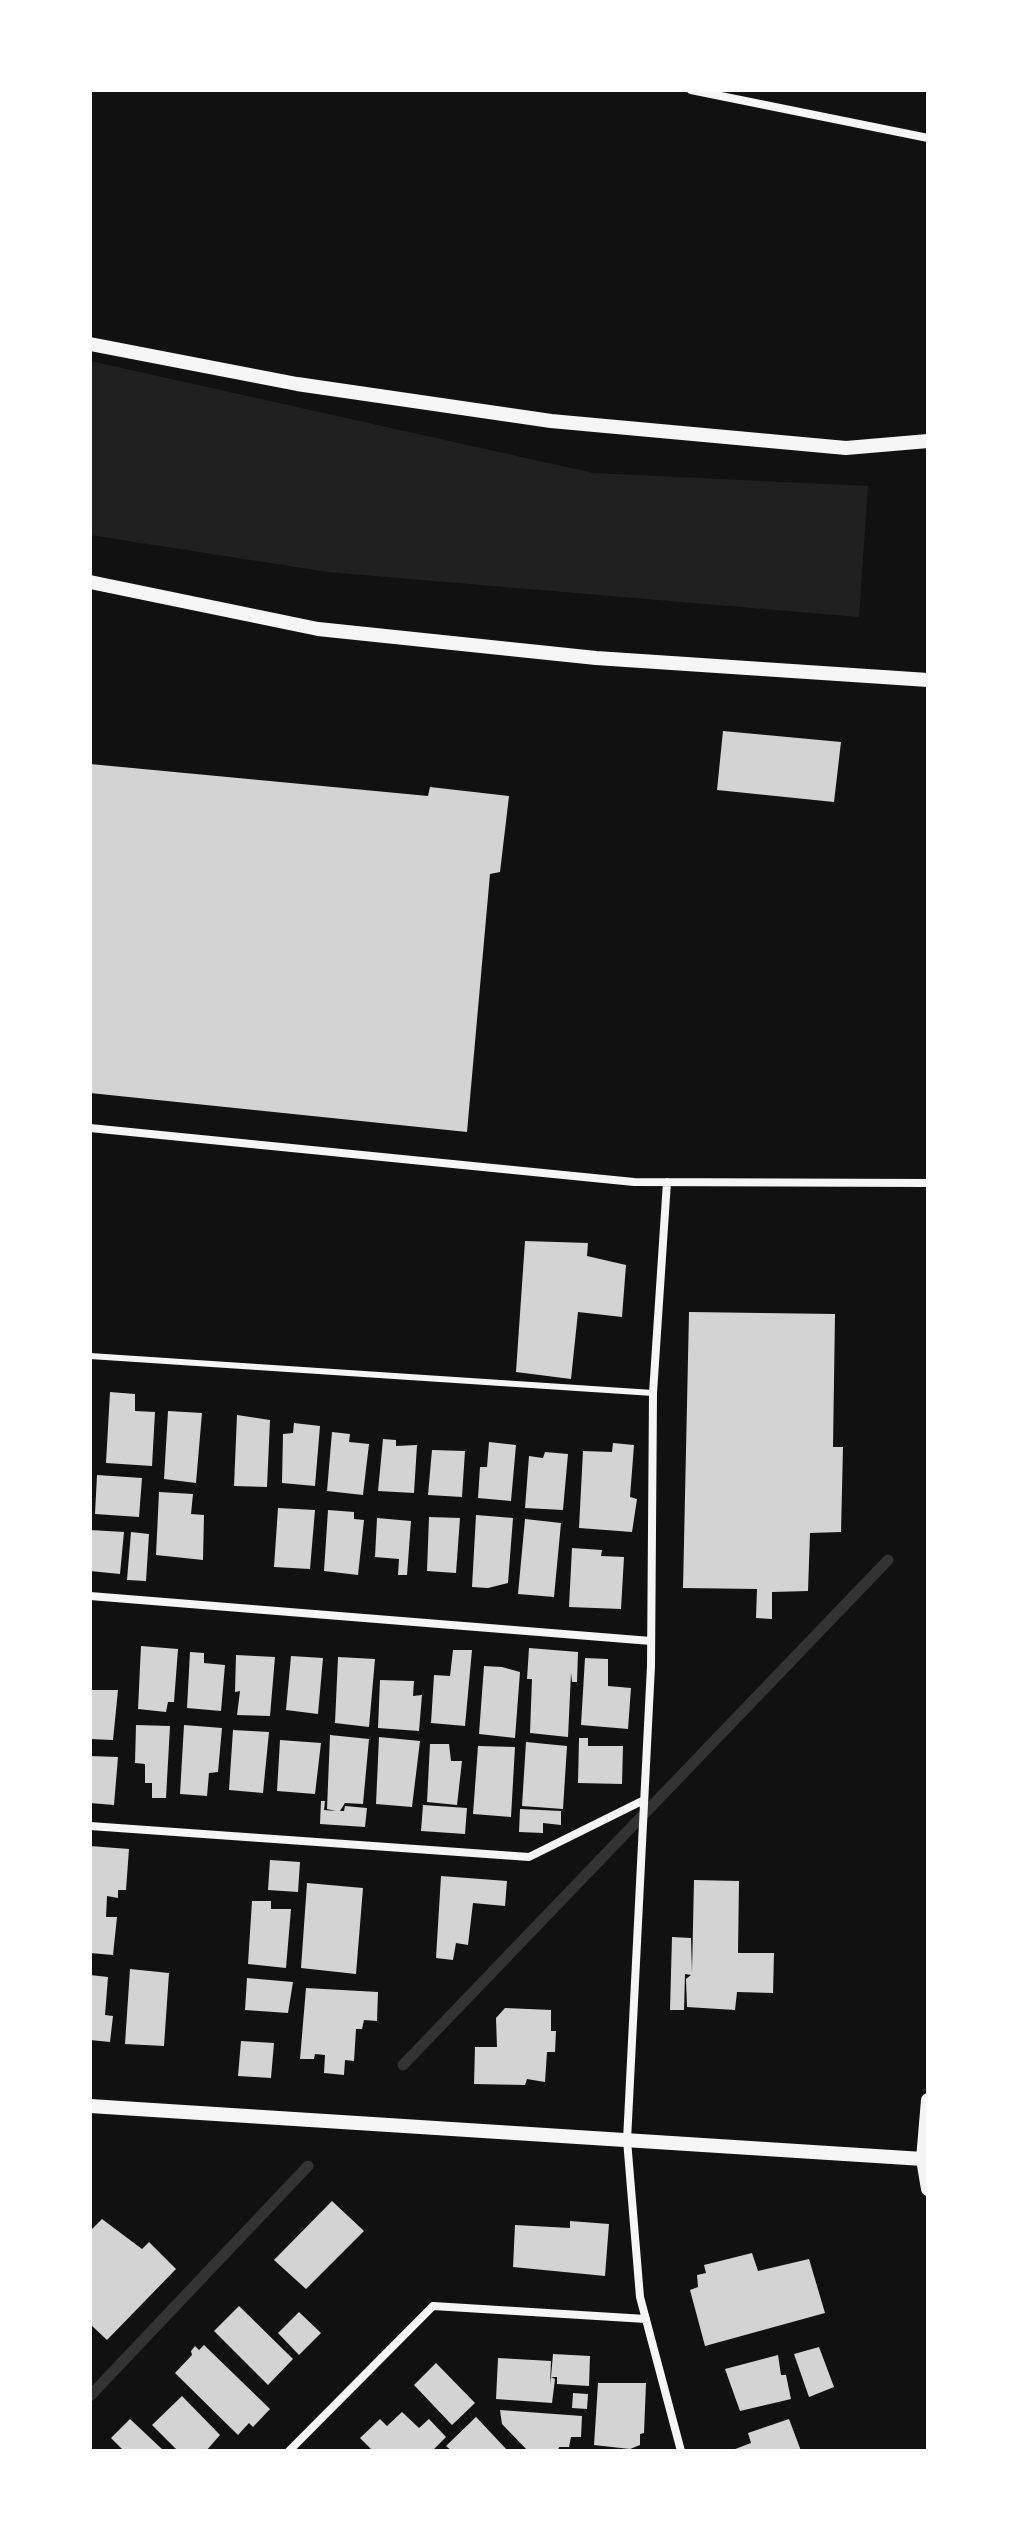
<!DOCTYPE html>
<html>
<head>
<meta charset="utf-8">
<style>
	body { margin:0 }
	#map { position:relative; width:1018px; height:2541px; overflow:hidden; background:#111; font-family:"IBM Plex Serif",serif }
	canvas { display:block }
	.frame { position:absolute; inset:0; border:92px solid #fff; pointer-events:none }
</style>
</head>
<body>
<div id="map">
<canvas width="1018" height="2541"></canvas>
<div class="frame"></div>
</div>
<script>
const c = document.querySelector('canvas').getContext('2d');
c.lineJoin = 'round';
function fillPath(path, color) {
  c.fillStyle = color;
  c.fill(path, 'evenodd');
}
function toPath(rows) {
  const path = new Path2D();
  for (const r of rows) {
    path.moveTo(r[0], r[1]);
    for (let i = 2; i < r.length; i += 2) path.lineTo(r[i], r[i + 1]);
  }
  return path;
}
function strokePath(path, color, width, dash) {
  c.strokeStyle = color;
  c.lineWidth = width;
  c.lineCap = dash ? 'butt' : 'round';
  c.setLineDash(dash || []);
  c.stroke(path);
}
fillPath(toPath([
	[90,361,593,473,868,486,859,617,328,572,90,535]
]), '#202020');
strokePath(toPath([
	[403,2065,888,1560],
	[90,2396,308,2166]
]), '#333', 11);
fillPath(toPath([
	[723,731,841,742,834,802,717,790],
	[90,764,428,796,430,787,509,796,500,872,490,874,467,1132,90,1093],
	[525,1241,588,1243,587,1256,626,1265,622,1317,578,1312,571,1379,516,1372],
	[689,1312,835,1314,833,1447,843,1447,841,1532,810,1533,808,1591,772,1592,772,1619,756,1618,757,1589,683,1588],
	[110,1392,135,1394,135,1411,155,1412,152,1466,106,1463],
	[168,1411,202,1413,196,1483,164,1479],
	[237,1415,270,1420,267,1487,234,1486],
	[294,1423,320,1426,315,1486,282,1483,283,1434,293,1433],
	[332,1432,350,1434,349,1442,369,1444,363,1495,327,1491],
	[383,1439,396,1440,396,1446,417,1445,414,1493,378,1491],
	[489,1442,516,1445,511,1501,478,1498,480,1467,487,1467],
	[613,1443,634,1445,630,1497,637,1499,632,1532,579,1528,583,1451,612,1452],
	[432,1450,465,1451,462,1497,428,1495],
	[545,1452,568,1454,563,1510,525,1508,529,1456,543,1458],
	[97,1475,142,1478,139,1517,95,1514],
	[159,1492,193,1494,191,1514,204,1515,203,1560,156,1555],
	[278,1508,315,1510,310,1569,274,1567],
	[328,1510,354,1512,354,1519,364,1520,358,1575,324,1571],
	[476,1515,513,1518,508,1583,488,1588,472,1587],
	[429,1517,460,1518,456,1573,427,1571],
	[377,1518,411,1521,407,1575,398,1575,399,1559,375,1557],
	[525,1519,561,1523,554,1597,518,1594],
	[90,1530,124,1532,120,1574,90,1571],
	[131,1532,149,1534,146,1581,127,1580],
	[572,1548,602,1550,601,1556,624,1557,621,1609,569,1607],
	[141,1646,178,1649,174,1702,168,1702,166,1712,138,1709],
	[529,1648,578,1652,577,1682,572,1682,571,1673,568,1737,530,1733,532,1679,527,1679],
	[453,1650,472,1650,465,1726,431,1723,434,1675,450,1676],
	[190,1652,204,1653,204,1663,225,1665,221,1711,187,1708],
	[236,1655,275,1657,270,1716,237,1715,240,1691,235,1692],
	[291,1656,323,1658,318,1714,286,1710],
	[338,1657,375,1659,369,1727,335,1723],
	[585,1658,608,1659,608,1686,631,1688,628,1729,581,1725],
	[484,1666,502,1667,520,1672,515,1738,479,1734],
	[380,1680,414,1681,413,1696,422,1695,419,1731,378,1728],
	[90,1690,118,1690,113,1740,90,1739],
	[136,1725,170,1726,166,1798,152,1798,152,1783,145,1783,145,1764,135,1763],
	[184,1725,222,1728,218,1772,209,1773,207,1796,180,1794],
	[233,1730,269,1732,263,1793,229,1790],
	[330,1735,369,1739,363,1804,345,1803,340,1811,344,1811,345,1806,367,1808,365,1827,320,1824,321,1801,325,1801,324,1810,336,1811,327,1809],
	[379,1737,420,1741,412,1807,376,1804],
	[579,1738,588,1738,588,1746,623,1746,622,1784,578,1783],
	[280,1740,321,1743,315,1794,277,1791],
	[526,1742,567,1746,563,1809,522,1806],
	[430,1744,449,1744,451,1761,462,1761,457,1805,427,1802],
	[478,1746,515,1747,511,1817,473,1814],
	[90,1756,118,1757,114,1805,90,1803],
	[423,1805,467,1808,465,1834,421,1831],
	[520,1809,561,1811,561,1825,543,1823,543,1833,519,1832],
	[90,1846,129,1849,126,1890,118,1890,118,1898,107,1896,106,1917,117,1917,113,1955,90,1953],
	[270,1860,300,1862,298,1892,268,1890],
	[441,1876,507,1881,505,1906,473,1903,468,1945,456,1943,453,1960,436,1958],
	[694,1880,739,1881,738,1953,774,1953,773,1993,737,1992,735,2010,687,2007,686,1979,691,1975,685,1974,684,2010,670,2010,672,1937,691,1938,692,1973],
	[307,1883,363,1888,356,1974,301,1968],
	[252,1901,271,1901,271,1909,291,1909,286,1968,248,1964],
	[130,1969,169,1973,164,2046,125,2044],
	[90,1975,108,1977,105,2015,113,2016,110,2042,90,2040],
	[247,1978,293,1982,288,2013,245,2010],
	[306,1988,378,1992,377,2021,364,2020,362,2029,356,2029,354,2061,345,2060,344,2075,324,2073,325,2055,315,2054,314,2059,300,2059],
	[505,2008,551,2010,551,2031,556,2031,555,2052,547,2052,545,2082,527,2079,525,2085,474,2084,475,2047,497,2047,496,2018],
	[241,2041,274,2043,271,2078,238,2076],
	[332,2201,364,2231,306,2289,274,2260],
	[102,2219,142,2249,149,2242,176,2269,107,2340,90,2324,90,2231],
	[570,2221,609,2224,605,2276,513,2267,515,2225,570,2228],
	[752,2253,758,2271,809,2259,825,2313,705,2346,690,2290,698,2287,697,2275,706,2273,704,2265],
	[239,2306,293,2359,268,2385,214,2331],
	[299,2312,321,2333,299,2355,278,2333],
	[204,2345,270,2409,253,2427,249,2423,238,2435,175,2373,192,2355,191,2351,195,2346,199,2350],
	[819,2347,834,2387,809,2397,794,2354],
	[553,2354,590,2356,589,2386,557,2384,557,2377,551,2377],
	[778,2355,781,2375,786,2375,791,2399,740,2411,725,2369],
	[498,2358,551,2361,550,2385,551,2377,555,2379,552,2403,496,2399],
	[436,2363,475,2403,452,2425,414,2385],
	[598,2383,646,2383,644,2433,640,2434,640,2445,630,2449,594,2445],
	[573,2393,588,2394,587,2409,572,2408],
	[182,2396,220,2435,206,2451,178,2451,152,2425],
	[500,2410,582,2416,581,2437,571,2437,569,2447,559,2447,558,2451,528,2451,502,2424],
	[402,2412,419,2428,429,2419,446,2437,432,2451,373,2451,360,2438,380,2419,387,2426],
	[476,2417,508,2451,452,2451,446,2446],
	[130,2419,164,2451,124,2451,111,2438],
	[789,2419,801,2451,730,2451,751,2443,748,2433]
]), '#d3d3d3');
strokePath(toPath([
	[90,1356,653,1393]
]), '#f5f5f5', 6);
strokePath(toPath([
	[691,90,928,138],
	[90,1128,634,1182,928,1183],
	[667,1182,653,1393,651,1666,627,2140,640,2297,681,2451],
	[90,1596,651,1641],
	[90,1826,529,1857,644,1800],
	[289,2451,433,2306,646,2319]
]), '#f5f5f5', 8);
strokePath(toPath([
	[90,344,297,384,551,421,846,448,928,441],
	[90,582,318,629,596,658,928,680],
	[928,2100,923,2159,928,2189],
	[90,2106,923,2159]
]), '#f5f5f5', 14);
</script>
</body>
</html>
